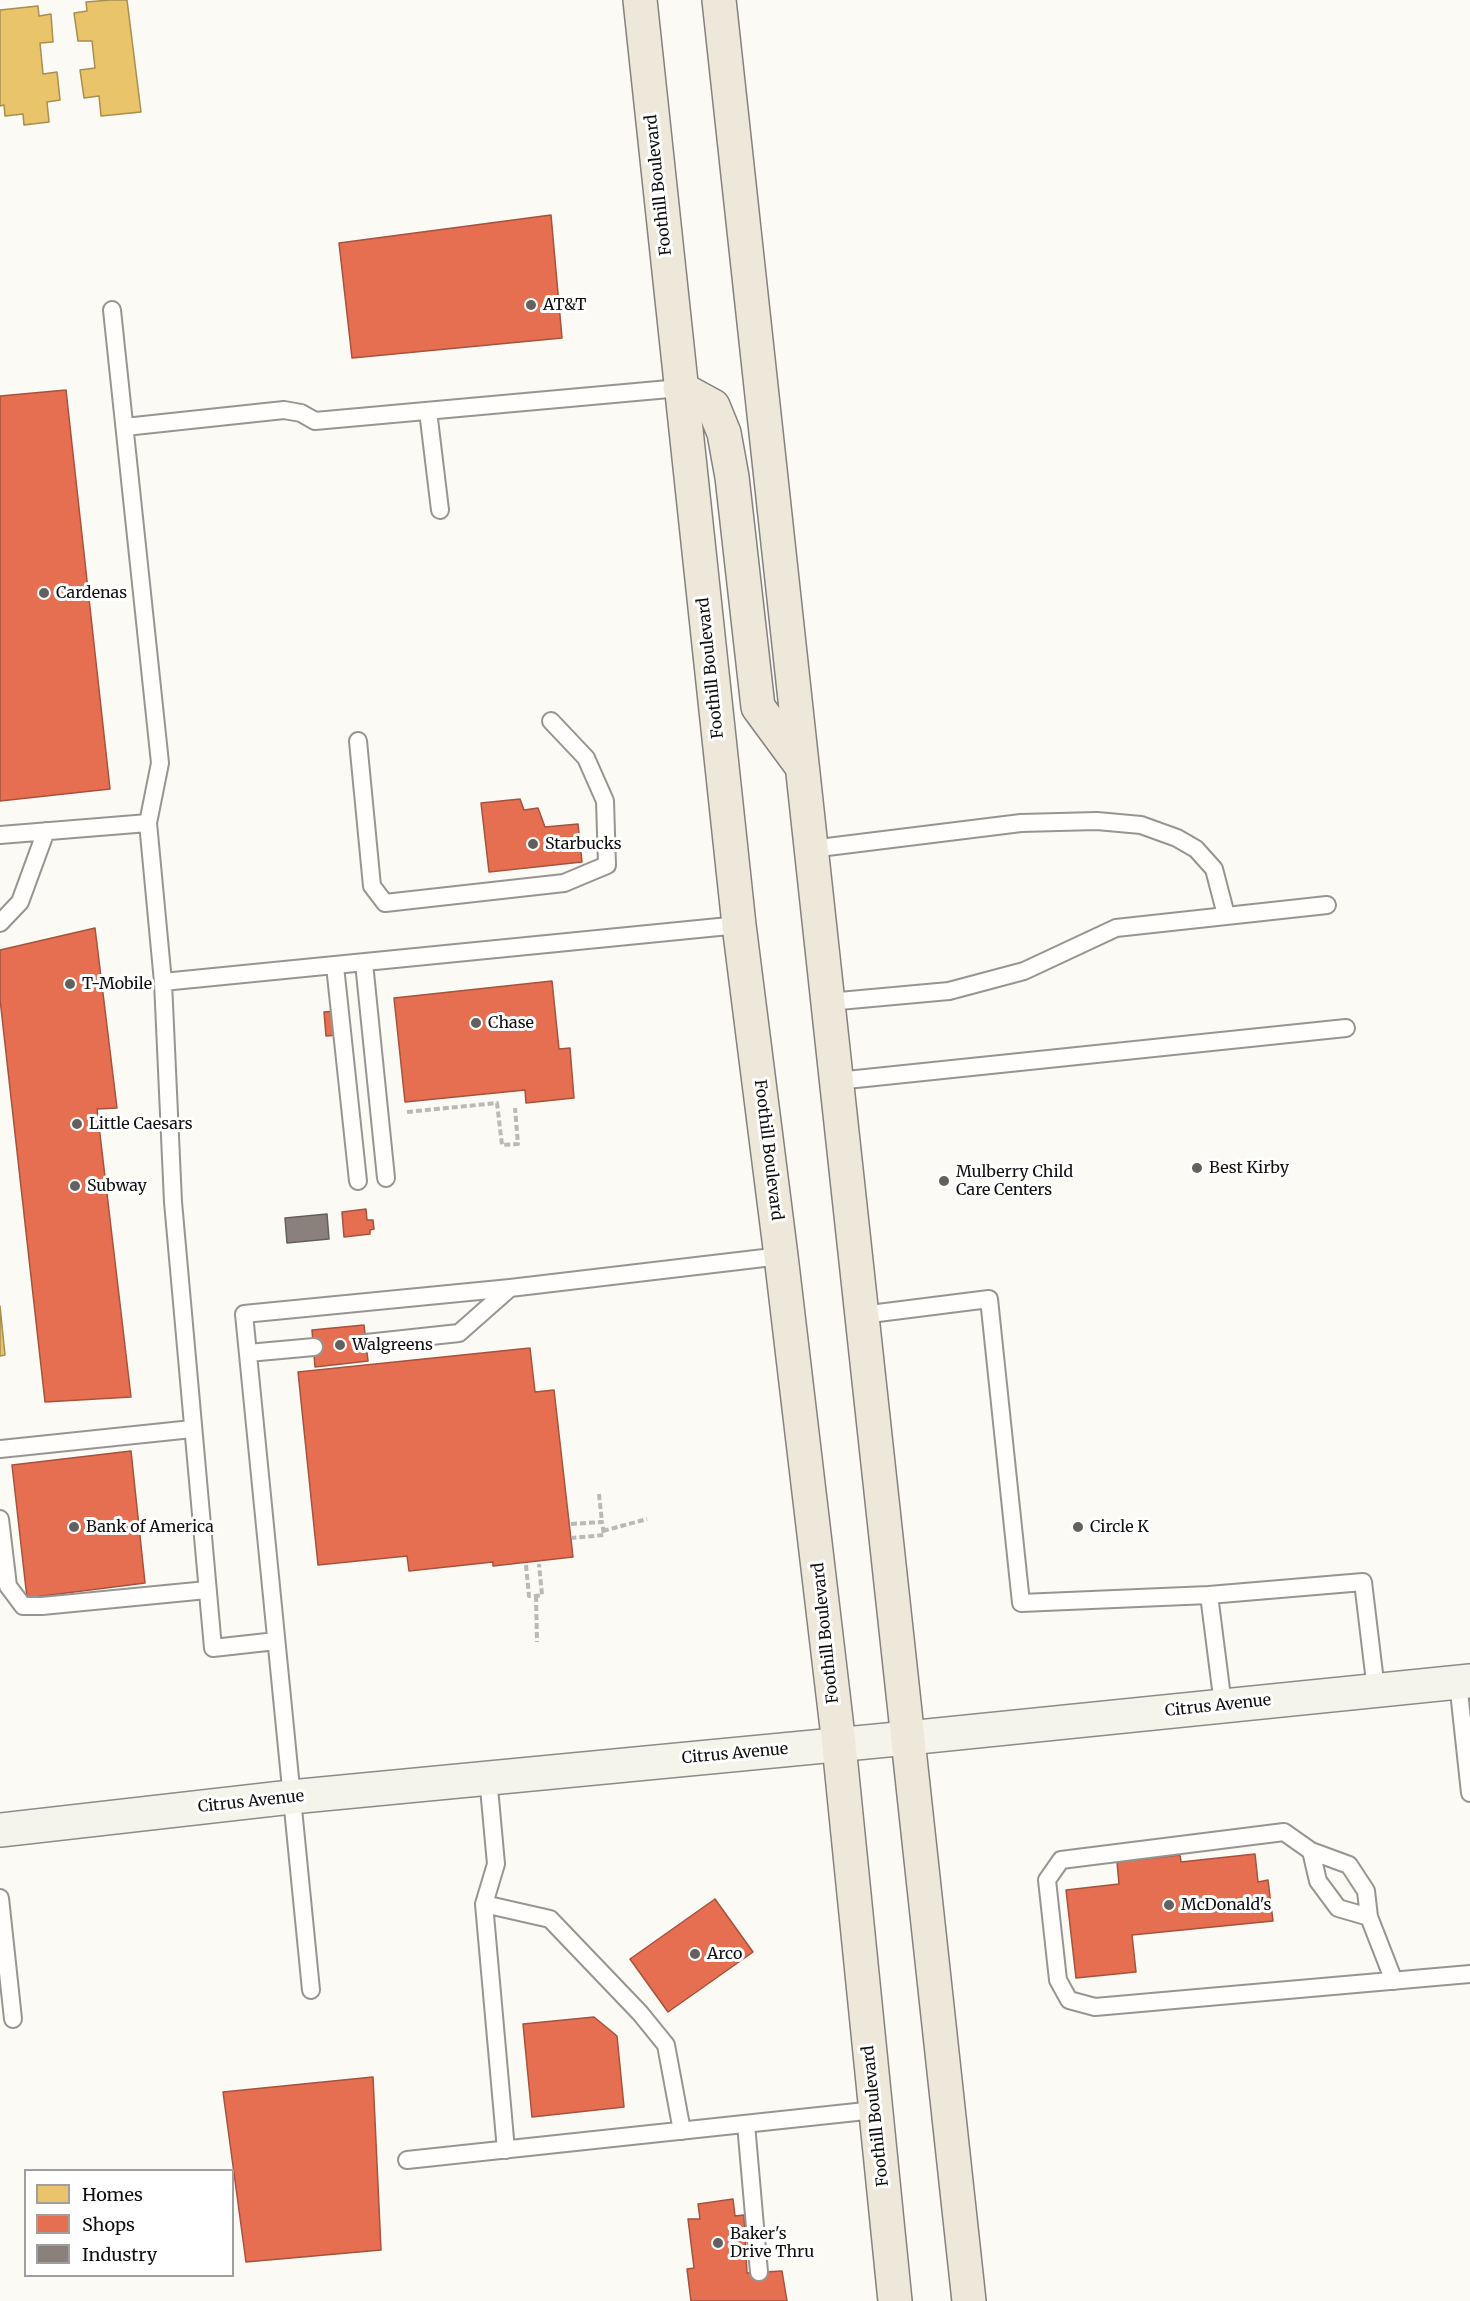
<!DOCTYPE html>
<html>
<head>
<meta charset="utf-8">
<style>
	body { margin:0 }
	#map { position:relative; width:1470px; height:2301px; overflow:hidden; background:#fcfaf4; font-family:Merriweather,serif }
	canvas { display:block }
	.legend { position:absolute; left:24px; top:2169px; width:210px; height:108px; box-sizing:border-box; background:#fff; border:2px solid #9f9f9f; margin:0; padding:8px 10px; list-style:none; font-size:18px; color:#0f0f0f }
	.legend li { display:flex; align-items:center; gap:12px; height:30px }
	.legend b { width:30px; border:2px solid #9f9f9f }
</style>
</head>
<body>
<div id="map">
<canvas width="1470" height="2301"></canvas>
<ul class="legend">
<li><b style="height:16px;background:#e9c46a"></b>Homes</li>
<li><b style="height:16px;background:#e76f51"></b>Shops</li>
<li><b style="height:16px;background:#8a817c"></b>Industry</li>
</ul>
</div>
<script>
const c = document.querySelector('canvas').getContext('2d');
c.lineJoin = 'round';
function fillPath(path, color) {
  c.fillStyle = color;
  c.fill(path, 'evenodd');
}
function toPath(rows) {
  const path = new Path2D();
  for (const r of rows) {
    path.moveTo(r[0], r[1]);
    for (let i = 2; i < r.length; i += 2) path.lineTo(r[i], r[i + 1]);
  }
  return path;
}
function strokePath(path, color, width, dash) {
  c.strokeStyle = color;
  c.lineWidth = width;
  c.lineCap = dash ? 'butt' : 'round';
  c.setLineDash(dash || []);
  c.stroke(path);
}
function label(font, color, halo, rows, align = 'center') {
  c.font = font + ' Merriweather,serif';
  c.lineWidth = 6;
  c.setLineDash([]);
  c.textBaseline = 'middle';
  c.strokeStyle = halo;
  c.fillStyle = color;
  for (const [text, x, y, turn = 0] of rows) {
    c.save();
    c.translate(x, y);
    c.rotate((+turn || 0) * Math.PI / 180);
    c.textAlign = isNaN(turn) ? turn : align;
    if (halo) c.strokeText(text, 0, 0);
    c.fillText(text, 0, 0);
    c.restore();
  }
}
const homes = toPath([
	[110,0,127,0,141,112,101,116,99,96,84,98,80,70,95,68,92,41,78,41,74,13,87,11,86,2,110,0],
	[38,6,39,16,51,14,53,42,40,43,43,74,57,72,60,100,47,102,49,122,24,125,23,114,5,116,4,105,0,106,0,10,38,6],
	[0,1306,5,1355,0,1356,0,1306]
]);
fillPath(homes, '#e9c46a');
strokePath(homes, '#a88e4f', 1.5);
const shops = toPath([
	[551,215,562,338,352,358,339,243,551,215],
	[66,390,110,789,0,801,0,396,66,390],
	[520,799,524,810,538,808,545,827,578,824,582,862,489,872,481,803,520,799],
	[95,928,117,1108,97,1109,131,1397,45,1402,0,999,0,950,95,928],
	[552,981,559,1049,570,1048,574,1098,526,1103,525,1090,405,1102,394,998,552,981],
	[336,1011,338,1035,326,1036,324,1012,336,1011],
	[366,1209,367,1220,373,1220,374,1229,370,1230,370,1234,344,1237,342,1212,366,1209],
	[364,1325,368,1361,315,1367,312,1330,364,1325],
	[530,1348,535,1392,554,1390,573,1557,493,1566,493,1562,409,1571,407,1556,318,1565,298,1372,530,1348],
	[131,1451,145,1583,27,1598,12,1465,131,1451],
	[1255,1854,1258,1882,1268,1880,1273,1921,1132,1935,1136,1972,1076,1978,1066,1890,1119,1884,1117,1862,1180,1855,1181,1862,1255,1854],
	[715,1899,753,1952,668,2012,630,1959,715,1899],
	[594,2017,617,2036,624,2107,532,2117,523,2024,594,2017],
	[373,2077,381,2250,246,2262,223,2092,373,2077],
	[733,2199,735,2216,744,2215,747,2273,782,2271,787,2301,691,2301,687,2269,694,2268,688,2219,700,2219,698,2204,733,2199]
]);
fillPath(shops, '#e76f51');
strokePath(shops, '#a6523d', 1.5);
const industry = toPath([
	[327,1214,329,1239,287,1243,285,1218,327,1214]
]);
fillPath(industry, '#8a817c');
strokePath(industry, '#655f5b', 1.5);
const lane = toPath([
	[112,310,160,763,148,823],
	[428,411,440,510],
	[125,427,284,410,301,413,315,421,680,388],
	[358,741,372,886,385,903,564,883,607,865,605,801,586,758,551,721],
	[0,835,148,823,163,982],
	[811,849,1021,823,1097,821,1141,825,1177,838,1196,849,1214,869,1226,915],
	[0,923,20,902,46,831],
	[364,963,386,1178],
	[335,966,358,1181],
	[828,1002,949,991,1024,971,1116,928,1327,905],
	[837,1081,1346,1028],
	[862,1315,989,1299,1021,1603,1209,1595],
	[366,1343,459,1333,510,1288],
	[248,1353,314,1347],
	[0,1449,192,1429],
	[0,1519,8,1586,23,1606,42,1606,207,1590],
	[276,1641,213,1648,173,1202,163,982,739,925],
	[1458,1682,1470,1793],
	[1223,1705,1209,1595,1363,1582,1376,1690],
	[488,1777,496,1864,484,1904,506,2150],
	[1311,1851,1318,1881,1338,1908,1369,1917],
	[0,1898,13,2019],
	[484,1904,550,1919,640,2013,666,2045,682,2131],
	[1394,1981,1369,1917,1366,1891,1349,1865,1311,1851,1284,1832,1061,1860,1047,1880,1058,1980,1069,2000,1095,2007,1470,1974],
	[311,1990,244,1314,510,1288,781,1256],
	[746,2124,759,2272],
	[407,2160,875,2110]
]);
const secondary = toPath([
	[0,1830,291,1797,908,1738,1470,1681]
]);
const primary = toPath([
	[640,0,739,925,781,1256,839,1745,895,2301],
	[719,0,969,2301],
	[680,388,713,406,724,433,732,477,758,707,800,764]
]);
strokePath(lane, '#969592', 20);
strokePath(secondary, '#8c8b89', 36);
strokePath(primary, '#83827f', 36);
strokePath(toPath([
	[407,1112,497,1103,502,1145,518,1144,515,1108],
	[599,1494,602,1522],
	[571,1524,602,1522,604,1535,572,1538],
	[603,1531,647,1519],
	[526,1565,529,1596,536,1596,542,1595,539,1564],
	[536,1596,537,1642]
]), '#b9b9b8', 4, [6, 3]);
strokePath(lane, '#fffefd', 16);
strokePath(secondary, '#f5f4eb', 33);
strokePath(primary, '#ede8da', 33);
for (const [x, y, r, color] of [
	[531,305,6,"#62615f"],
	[44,593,6,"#62615f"],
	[533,844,6,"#62615f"],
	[70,984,6,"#62615f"],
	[476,1023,6,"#62615f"],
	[77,1124,6,"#62615f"],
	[1197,1168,6,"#62615f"],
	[944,1181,6,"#62615f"],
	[75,1186,6,"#62615f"],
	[340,1345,6,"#62615f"],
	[74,1527,6,"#62615f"],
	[1078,1527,6,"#62615f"],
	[1169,1905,6,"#62615f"],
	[695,1954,6,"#62615f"],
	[718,2243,6,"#62615f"]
]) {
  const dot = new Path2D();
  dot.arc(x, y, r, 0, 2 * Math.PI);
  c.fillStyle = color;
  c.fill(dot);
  strokePath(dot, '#fff', 2);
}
label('16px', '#0f0f0f', '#fff', [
	["Foothill Boulevard",659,185,-96],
	["Foothill Boulevard",711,668,-96],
	["Foothill Boulevard",768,1150,83],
	["Foothill Boulevard",826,1633,-96],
	["Citrus Avenue",1218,1706,-6],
	["Citrus Avenue",735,1754,-5],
	["Citrus Avenue",251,1802,-6],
	["Foothill Boulevard",876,2116,-96]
]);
label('16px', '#0f0f0f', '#fff', [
	["AT&T",543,305],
	["Cardenas",56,593],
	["Starbucks",545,844],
	["T-Mobile",82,984],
	["Chase",488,1023],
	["Little Caesars",89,1124],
	["Best Kirby",1209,1168],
	["Mulberry Child",956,1172],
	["Care Centers",956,1190],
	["Subway",87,1186],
	["Walgreens",352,1345],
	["Bank of America",86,1527],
	["Circle K",1090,1527],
	["McDonald's",1181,1905],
	["Arco",707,1954],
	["Baker's",730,2234],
	["Drive Thru",730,2252]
], 'left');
</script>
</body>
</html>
